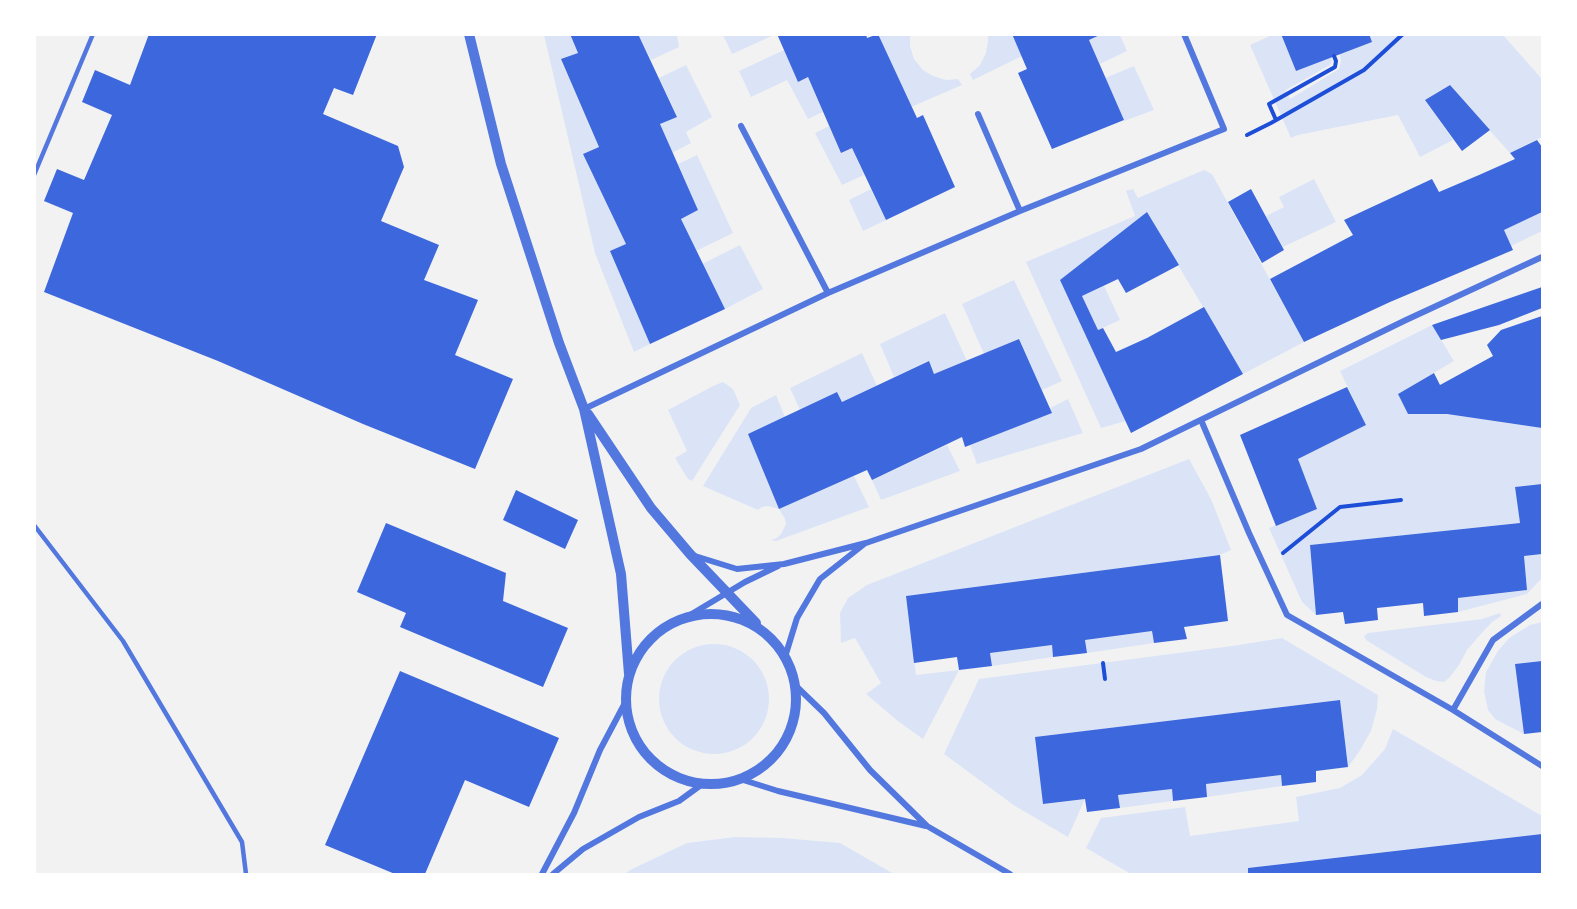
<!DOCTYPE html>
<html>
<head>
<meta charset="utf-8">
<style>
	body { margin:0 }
	#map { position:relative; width:1577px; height:909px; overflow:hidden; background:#f2f2f2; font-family:"Golos Text",sans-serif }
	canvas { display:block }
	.frame { position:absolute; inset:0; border:36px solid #fff; pointer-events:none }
</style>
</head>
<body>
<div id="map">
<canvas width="1577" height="909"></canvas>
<div class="frame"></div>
</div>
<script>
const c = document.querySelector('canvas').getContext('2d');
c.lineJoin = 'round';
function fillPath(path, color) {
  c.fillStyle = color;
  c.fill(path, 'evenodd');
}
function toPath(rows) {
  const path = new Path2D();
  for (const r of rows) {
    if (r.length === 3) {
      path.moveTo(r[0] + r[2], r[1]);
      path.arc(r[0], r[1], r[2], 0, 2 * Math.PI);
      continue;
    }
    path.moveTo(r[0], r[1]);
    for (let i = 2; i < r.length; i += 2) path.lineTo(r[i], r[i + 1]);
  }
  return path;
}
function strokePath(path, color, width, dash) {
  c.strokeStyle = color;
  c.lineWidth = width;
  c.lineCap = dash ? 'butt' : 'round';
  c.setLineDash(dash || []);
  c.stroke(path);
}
fillPath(toPath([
	[544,35,570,35,578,53,561,60,599,147,583,154,626,244,650,344,634,352,595,253],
	[638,35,677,35,679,47,651,60],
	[723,35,774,35,732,54],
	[878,35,910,35,910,46,914,59,923,70,933,76,946,80,958,79,962,85,911,107],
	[988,35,1012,35,1022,56,973,80,970,74,980,65,986,53,988,41],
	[1098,35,1120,35,1127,51,1100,64,1089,40,1098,36],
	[1272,35,1281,35,1296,71,1331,58,1332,61,1330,65,1286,90,1290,99,1339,69,1341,61,1340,54,1369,35,1503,35,1542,79,1542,137,1510,153,1449,85,1425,100,1453,140,1420,157,1398,115,1298,135,1291,138,1250,45],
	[784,50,798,81,808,77,823,112,808,119,787,80,751,97,739,71],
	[686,65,712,117,686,132,691,143,672,153,660,124,677,116,659,78],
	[1134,66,1154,110,1124,121,1105,78],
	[829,126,841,153,852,148,864,175,842,185,815,133],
	[697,155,733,233,696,251,681,219,698,210,678,164],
	[1204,170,1212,174,1304,342,1243,374,1147,213,1061,280,1126,421,1101,428,1026,262,1135,216,1126,191,1133,189,1138,198],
	[1314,179,1336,222,1283,247,1266,216,1284,207,1279,197],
	[871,189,886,220,863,231,849,200],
	[1542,211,1542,231,1511,246,1504,230],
	[740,245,763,289,725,309,702,264],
	[1014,280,1062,381,1042,390,1019,339,984,354,962,304],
	[1104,286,1120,320,1098,330,1082,296],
	[945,313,967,361,934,374,928,361,894,377,880,344],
	[1432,325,1454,361,1398,394,1408,414,1447,414,1542,428,1542,484,1515,487,1520,523,1310,545,1316,615,1302,602,1269,528,1317,509,1298,459,1366,425,1340,371],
	[862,353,877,386,842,402,837,392,800,410,790,388],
	[723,382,733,389,740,405,692,481,688,479,675,458,687,451,668,410,713,386],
	[776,395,785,417,779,509,854,476,869,507,776,541,771,540,777,538,781,534,786,524,785,519,779,509,768,506,762,507,758,510,703,486,751,408],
	[1068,399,1083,433,977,464,970,445,1051,413,1050,408],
	[947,445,960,471,881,500,872,480],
	[1189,459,1211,499,1231,550,1220,555,906,596,916,675,959,670,923,739,899,722,866,694,881,683,855,638,841,643,840,613,848,598,867,585],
	[1542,554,1542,578,1527,594,1458,612,1458,598,1527,590,1524,556],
	[1500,613,1501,616,1492,622,1479,636,1467,650,1459,665,1449,678,1444,682,1436,681,1426,677,1366,640,1364,636,1368,633,1482,619],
	[1542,622,1542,661,1515,664,1524,734,1495,719,1488,710,1484,691,1486,672,1498,651,1509,638,1530,625],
	[1152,631,1154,643,1087,653,1085,640],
	[1282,638,1378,695,1377,709,1371,731,1359,752,1348,767,1340,700,1036,737,1043,804,1085,799,1068,837,1015,806,944,754,979,679,1232,646],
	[714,699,55],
	[1052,645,1053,657,992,666,990,653],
	[1393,729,1542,816,1542,834,1248,868,1248,874,1131,874,1086,848,1101,818,1185,807,1190,836,1299,821,1296,797,1340,788,1362,775,1385,749],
	[1281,775,1282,786,1207,797,1206,784],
	[1172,789,1173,801,1120,808,1118,795],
	[735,837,782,838,840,843,894,874,625,874,630,870,687,843]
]), '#dbe4f7');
fillPath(toPath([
	[149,34,377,34,353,95,334,88,323,114,398,146,404,167,381,221,439,245,424,280,478,300,455,355,513,379,475,469,363,424,218,361,44,292,73,213,44,201,57,169,84,180,112,115,82,102,95,70,130,85],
	[570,34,638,34,677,117,660,124,698,210,681,219,725,309,650,344,610,251,626,244,583,154,599,147,561,59,578,53],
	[777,34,866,34,867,38,878,34,917,118,923,115,955,187,886,220,852,148,841,153,808,77,798,82],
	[1012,34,1102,34,1089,40,1124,120,1052,149,1018,73,1027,69],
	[1281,34,1369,34,1372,42,1296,71],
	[1450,85,1490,130,1462,151,1425,100],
	[1537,140,1542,147,1542,212,1504,230,1513,250,1390,302,1304,342,1270,279,1353,235,1344,220,1432,179,1439,192,1479,175,1515,159,1510,153],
	[1251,189,1284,250,1262,263,1228,202],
	[1147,212,1179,265,1126,293,1118,279,1082,296,1098,330,1103,328,1116,352,1147,338,1204,307,1243,374,1131,433,1060,280],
	[1542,287,1542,308,1499,325,1441,340,1432,325],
	[1542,316,1542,428,1447,414,1408,414,1398,394,1434,373,1440,385,1493,356,1487,345,1501,330],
	[1019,339,1052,413,965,447,962,437,872,480,867,470,779,509,748,434,837,392,842,402,929,361,934,374],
	[1347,387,1366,425,1298,459,1317,509,1276,526,1240,435],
	[1542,484,1542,554,1524,556,1527,590,1458,598,1458,612,1424,616,1423,603,1377,608,1378,620,1345,624,1343,612,1316,615,1310,545,1520,523,1515,487],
	[516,490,578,520,565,549,503,520],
	[386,523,506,573,503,601,568,628,543,687,400,627,406,613,357,592],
	[1220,555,1228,621,1184,627,1187,639,1154,643,1152,631,1085,640,1087,653,1053,657,1052,645,990,653,992,666,959,670,957,657,914,663,906,596],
	[1542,661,1542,732,1524,734,1515,664],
	[400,671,559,738,529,807,465,780,425,874,395,874,325,845],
	[1340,700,1348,767,1316,771,1316,782,1282,786,1281,775,1206,784,1207,797,1173,801,1172,789,1118,795,1120,808,1087,812,1085,799,1043,804,1035,737],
	[1542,834,1542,874,1248,874,1248,868]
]), '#3d67dc');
strokePath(toPath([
	[1276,120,1269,104,1335,67,1336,61,1334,56],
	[1247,135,1271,123,1364,70,1403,34],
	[1283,553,1340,507,1401,500],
	[1103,663,1105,679]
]), '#1d4ed8', 4);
strokePath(toPath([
	[34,175,93,34],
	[34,525,123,641,242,842,246,874]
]), '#5277de', 4.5);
strokePath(toPath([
	[978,114,1020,211],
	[741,126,828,293],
	[584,409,828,293,1020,211,1224,129,1184,34],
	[1201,420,1249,533,1287,615,1453,710,1542,766],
	[695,556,737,569,784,564,866,543,1141,449,1406,320,1542,257],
	[685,618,745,582,778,566],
	[785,657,797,618,820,579,863,545],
	[795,685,824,713,870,770,927,826,1010,874],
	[1453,710,1493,640,1542,604],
	[740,779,778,791,926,826],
	[542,874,574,813,600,750,626,701],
	[553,874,583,849,639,817,679,801,701,785]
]), '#5277de', 6);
strokePath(toPath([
	[469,34,501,164,559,343,584,409,621,574,629,674],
	[588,414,651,508,690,554,756,623],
	[711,699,85]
]), '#5277de', 10);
</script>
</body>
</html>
